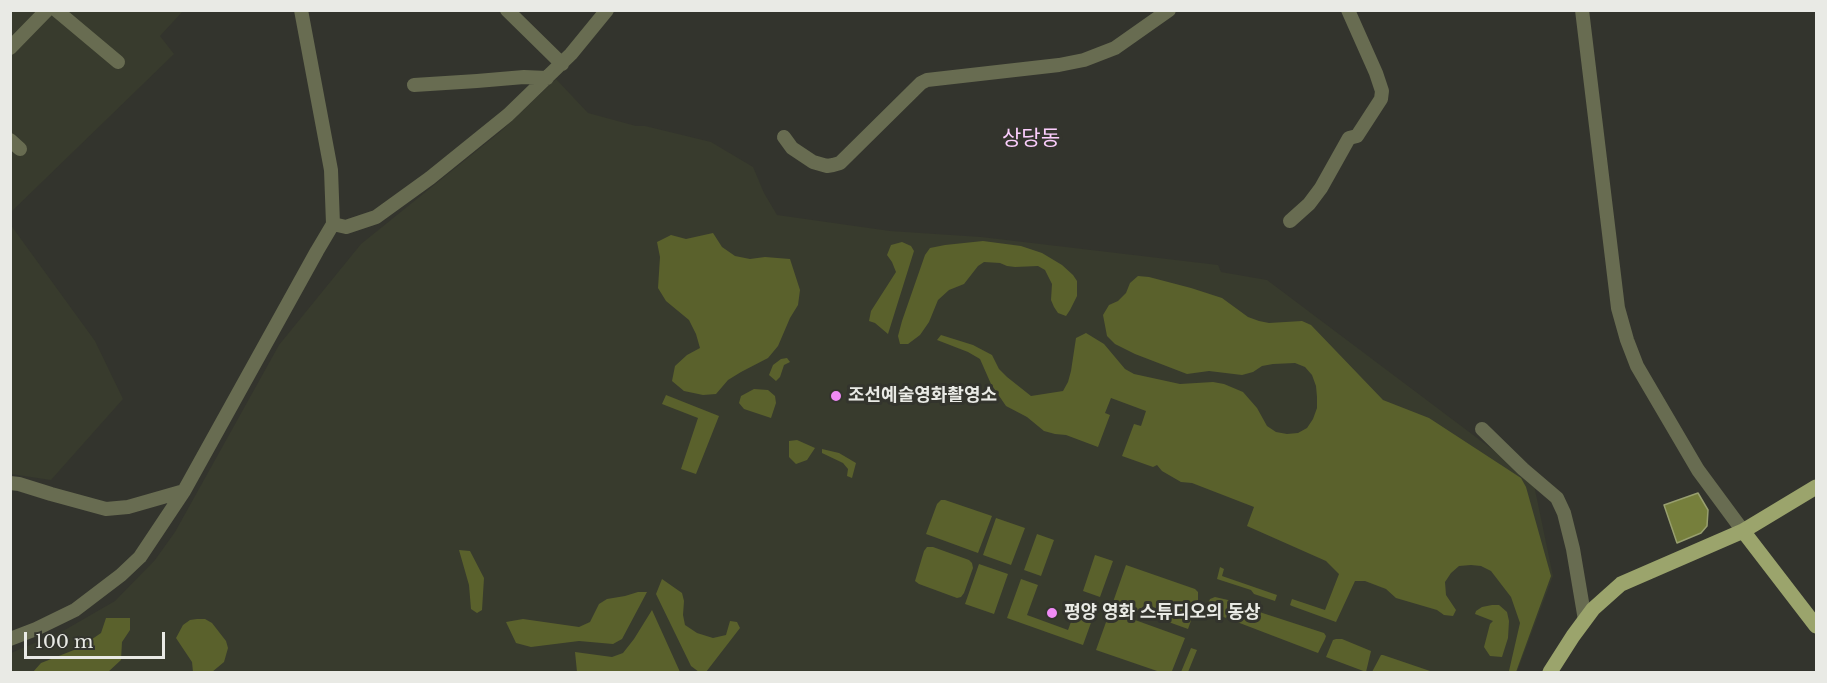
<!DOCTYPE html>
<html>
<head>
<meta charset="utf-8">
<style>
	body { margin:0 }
	#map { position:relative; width:1827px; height:683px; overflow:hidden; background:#33342d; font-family:"Libre Baskerville",serif }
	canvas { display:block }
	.frame { position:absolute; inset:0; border:12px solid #e9eae5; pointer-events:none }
	.scale { position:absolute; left:24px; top:632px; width:141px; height:27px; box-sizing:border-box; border:3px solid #e9eae5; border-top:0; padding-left:8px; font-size:18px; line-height:21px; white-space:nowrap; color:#e9eae5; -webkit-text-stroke:4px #33342d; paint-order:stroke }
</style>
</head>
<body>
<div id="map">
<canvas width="1827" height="683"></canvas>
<div class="frame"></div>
<div class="scale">100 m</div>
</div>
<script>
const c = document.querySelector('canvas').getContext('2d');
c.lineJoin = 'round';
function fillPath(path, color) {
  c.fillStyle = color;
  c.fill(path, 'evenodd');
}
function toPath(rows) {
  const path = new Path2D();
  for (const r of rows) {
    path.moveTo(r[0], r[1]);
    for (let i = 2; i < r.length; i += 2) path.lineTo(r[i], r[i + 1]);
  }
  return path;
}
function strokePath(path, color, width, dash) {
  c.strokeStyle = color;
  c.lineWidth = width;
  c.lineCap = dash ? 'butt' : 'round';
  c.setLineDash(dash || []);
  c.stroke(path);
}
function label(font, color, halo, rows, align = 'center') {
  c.font = font + ' "Libre Baskerville","Noto Sans KR",serif';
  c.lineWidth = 6;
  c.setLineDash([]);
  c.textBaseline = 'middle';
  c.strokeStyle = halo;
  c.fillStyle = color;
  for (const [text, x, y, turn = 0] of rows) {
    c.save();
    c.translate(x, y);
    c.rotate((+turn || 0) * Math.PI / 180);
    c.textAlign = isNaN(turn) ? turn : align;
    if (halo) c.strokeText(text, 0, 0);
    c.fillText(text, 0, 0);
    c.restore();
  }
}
fillPath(toPath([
	[11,11,183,11,160,36,174,54,11,212],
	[556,79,588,113,636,126,645,126,711,142,753,167,764,193,777,215,890,231,981,237,1218,265,1221,272,1267,280,1533,480,1553,576,1517,672,11,672,11,653,63,631,115,601,155,560,175,532,279,345,361,244,500,132],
	[10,224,95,341,123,399,51,480,11,474]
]), '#383b2d');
fillPath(toPath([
	[713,233,722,247,735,256,750,259,765,257,790,259,800,290,798,305,790,318,778,346,768,358,741,372,728,380,716,394,703,395,684,391,672,381,675,366,687,355,700,348,696,334,689,320,666,301,658,288,660,257,657,242,671,235,686,239],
	[983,241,1021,246,1042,253,1062,265,1073,275,1077,281,1077,296,1070,310,1066,316,1058,313,1054,307,1051,300,1052,284,1045,270,1038,266,1015,267,1007,266,1000,263,984,262,978,266,964,284,949,290,938,300,929,322,920,335,908,344,900,344,898,336,902,321,925,255,930,248,945,245],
	[902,242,911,246,914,251,888,334,875,323,869,321,871,311,896,272,892,262,887,255,891,245],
	[1138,276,1149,277,1191,288,1222,298,1248,317,1259,321,1269,323,1302,321,1311,325,1383,400,1429,418,1521,478,1526,487,1551,576,1516,672,1509,671,1520,623,1511,597,1491,571,1481,566,1471,565,1459,566,1451,573,1445,582,1446,595,1456,610,1453,616,1444,615,1437,610,1396,598,1386,589,1365,581,1355,581,1336,622,1292,606,1290,605,1292,599,1325,610,1339,574,1326,561,1247,526,1254,507,1192,483,1181,482,1162,471,1157,465,1153,467,1122,456,1134,424,1141,426,1146,411,1111,398,1105,413,1110,415,1098,447,1066,435,1055,434,1044,431,1027,417,1006,406,991,384,980,359,968,352,937,340,941,335,973,345,992,355,999,369,1007,377,1031,396,1063,391,1068,382,1071,371,1076,338,1086,333,1104,344,1125,369,1134,374,1180,384,1213,382,1224,384,1243,392,1257,408,1267,426,1276,432,1287,434,1298,433,1307,428,1313,419,1317,408,1317,397,1316,386,1312,375,1305,367,1295,363,1273,364,1262,366,1253,372,1242,375,1209,371,1187,374,1135,354,1115,344,1107,336,1103,315,1109,305,1118,301,1126,293,1130,283],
	[787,358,790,362,784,365,780,377,776,381,769,375,773,365,781,359],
	[754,389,768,390,775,396,776,403,771,418,744,409,739,403,741,396],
	[666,395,719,416,696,474,681,469,698,418,662,404],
	[797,440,815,448,807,460,796,464,789,457,789,441],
	[822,449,839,453,856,463,852,478,847,476,848,469,843,463,822,453],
	[941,500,945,500,992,516,978,553,926,534,937,504],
	[996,518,1025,528,1011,565,983,555],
	[1037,534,1054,540,1041,576,1024,570],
	[927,547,933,547,969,560,972,563,973,568,964,593,961,597,957,598,919,584,915,581,924,551],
	[459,550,470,551,484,578,482,610,477,613,471,609,469,585],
	[1095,555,1113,561,1100,597,1083,591],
	[979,564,1008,574,994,614,965,604],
	[1126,565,1195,589,1198,592,1198,601,1188,629,1113,602],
	[1220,567,1224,569,1222,576,1277,595,1275,601,1254,594,1251,590,1217,579],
	[662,579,682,593,684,601,683,615,685,625,697,633,713,638,726,635,730,621,737,622,740,628,706,672,699,672,691,666,656,594],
	[1021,579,1038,585,1027,615,1068,630,1079,600,1097,606,1083,645,1007,618],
	[638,592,647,592,622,639,613,644,579,641,531,647,516,643,506,622,523,619,579,627,590,622,599,604,607,599,625,596],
	[1215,597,1228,600,1231,602,1226,618,1205,610,1210,599],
	[1492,605,1499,605,1507,612,1509,621,1508,638,1502,657,1490,656,1484,647,1490,624,1493,621,1475,614,1476,611,1482,607],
	[1244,607,1324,633,1326,636,1325,639,1318,653,1237,622],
	[652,610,680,672,577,672,575,652,612,657,623,653,634,639],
	[1110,611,1185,638,1172,671,1160,672,1096,650],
	[106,618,130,618,130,630,122,642,121,660,108,672,33,672,41,663,79,648,101,633],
	[197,619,205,619,212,623,226,641,228,648,224,662,212,672,193,672,192,662,176,638,183,625,190,620],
	[1336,639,1342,639,1371,651,1366,672,1326,657,1333,640],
	[1191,648,1197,650,1188,672,1181,672],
	[1381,655,1383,655,1433,672,1372,672]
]), '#5a612c');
const water = toPath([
	[1698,493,1708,510,1707,526,1701,533,1677,543,1664,505,1698,493]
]);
fillPath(water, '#767f3c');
strokePath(water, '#989f6f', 1.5);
strokePath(toPath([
	[56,10,118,62],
	[301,10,331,170,333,224],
	[507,10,562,64],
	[1582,10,1618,308,1627,340,1637,366,1698,470,1743,531],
	[10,48,47,10],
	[414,85,477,81,524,77,547,78],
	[784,137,792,148,813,162,827,166,833,165,840,163,921,83,927,80,1059,65,1084,60,1115,48,1169,10],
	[10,140,20,149],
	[1290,221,1309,204,1321,188,1349,138,1357,136,1381,99,1382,91,1376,73,1348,10],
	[1482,429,1523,469,1557,498,1564,513,1573,549,1585,620],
	[10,483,19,484,51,494,106,509,128,507,184,491],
	[10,639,36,629,75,610,121,575,140,557,184,491,317,251,333,224,346,227,376,217,430,178,508,115,571,54,607,10]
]), '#686c51', 14);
strokePath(toPath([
	[1743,531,1816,626],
	[1550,672,1573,636,1593,609,1621,584,1743,531,1816,487]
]), '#9ba46c', 15);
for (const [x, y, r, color] of [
	[836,396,6,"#f08bf5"],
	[1052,613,6,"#f08bf5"]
]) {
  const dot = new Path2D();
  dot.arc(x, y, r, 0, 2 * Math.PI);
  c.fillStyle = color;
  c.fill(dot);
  strokePath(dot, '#33342d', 2);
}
label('bold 18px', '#e9eae5', '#33342d', [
	["조선예술영화촬영소",848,396],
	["평양 영화 스튜디오의 동상",1064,613]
], 'left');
label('21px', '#fccefd', '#33342d', [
	["상당동",1031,139]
]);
</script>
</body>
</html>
